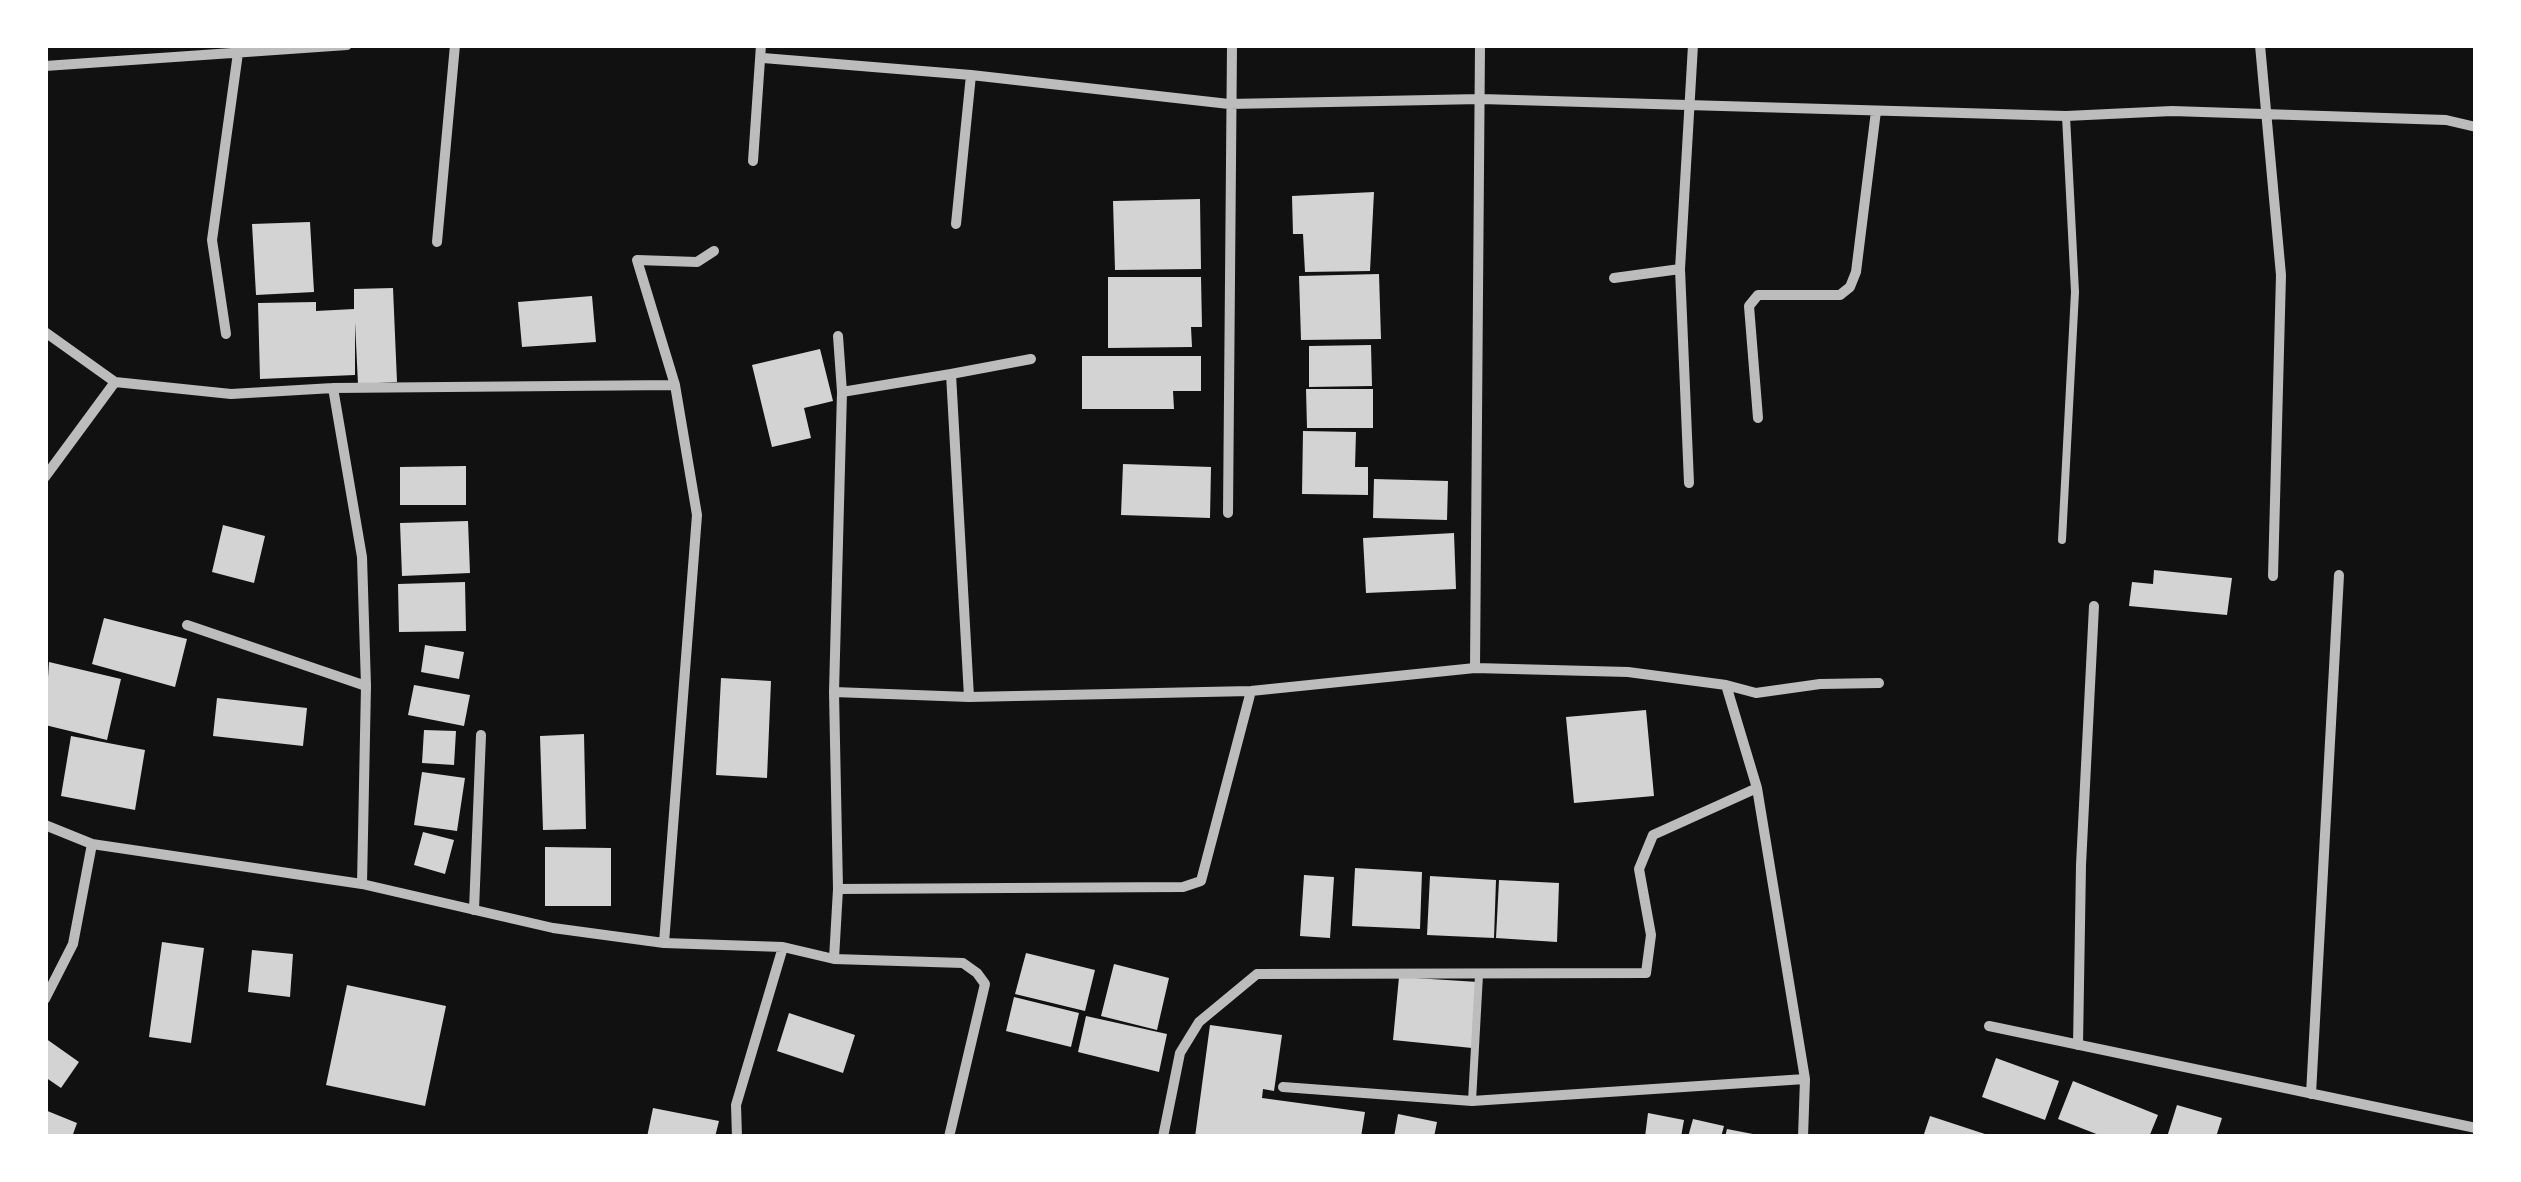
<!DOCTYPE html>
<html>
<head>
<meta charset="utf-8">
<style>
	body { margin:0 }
	#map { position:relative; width:2521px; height:1182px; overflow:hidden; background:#111; font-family:"Source Sans 3",sans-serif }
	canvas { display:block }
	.frame { position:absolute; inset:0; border:48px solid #fff; pointer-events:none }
</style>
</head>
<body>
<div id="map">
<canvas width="2521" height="1182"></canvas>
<div class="frame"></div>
</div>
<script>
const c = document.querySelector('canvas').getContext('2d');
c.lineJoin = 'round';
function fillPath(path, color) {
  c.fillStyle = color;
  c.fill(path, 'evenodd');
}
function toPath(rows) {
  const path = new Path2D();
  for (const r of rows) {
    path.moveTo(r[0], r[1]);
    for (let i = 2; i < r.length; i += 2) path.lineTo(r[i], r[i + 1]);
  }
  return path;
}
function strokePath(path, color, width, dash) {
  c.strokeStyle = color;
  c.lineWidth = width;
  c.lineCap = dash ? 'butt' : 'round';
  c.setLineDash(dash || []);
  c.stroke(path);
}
fillPath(toPath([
	[1374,192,1370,271,1305,272,1303,234,1293,234,1292,196],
	[1200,199,1201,269,1115,270,1113,201],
	[310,222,314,292,256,295,252,224],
	[1379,274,1381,339,1301,340,1299,276],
	[1108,277,1201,277,1202,327,1191,327,1192,347,1108,348],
	[393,288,397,382,358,384,355,322,355,375,260,379,258,303,316,302,316,311,354,309,354,289],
	[592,296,596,342,522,347,518,302],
	[1371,345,1372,386,1309,387,1309,346],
	[820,349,833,401,804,408,811,438,772,447,752,365],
	[1082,356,1201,356,1201,391,1173,391,1174,409,1082,409],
	[1306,389,1373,389,1373,428,1307,428],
	[1303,431,1356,432,1355,467,1368,467,1368,495,1302,494],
	[1123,464,1211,467,1210,518,1121,515],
	[466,466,466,505,400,505,400,467],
	[1374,479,1448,481,1447,520,1373,518],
	[468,521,470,573,402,576,400,523],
	[223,525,265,536,254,583,212,572],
	[1454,533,1456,589,1366,593,1363,538],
	[2154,570,2232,578,2227,615,2129,606,2132,582,2153,584],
	[465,582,466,631,399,632,398,584],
	[104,618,187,639,175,687,92,664],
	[425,645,464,652,459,679,421,672],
	[49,662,121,679,107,740,45,725],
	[721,678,771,681,767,778,716,775],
	[414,685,470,695,464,726,408,715],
	[217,698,307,708,303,746,213,736],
	[1646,710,1654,796,1574,803,1566,717],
	[424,730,456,731,454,765,422,763],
	[584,734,586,829,543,830,540,736],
	[71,736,145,750,135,810,61,796],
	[422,772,465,778,457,831,414,825],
	[423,832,454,840,445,874,414,865],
	[545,847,611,848,611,906,545,906],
	[1355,868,1422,872,1420,929,1352,926],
	[1304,875,1334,877,1330,938,1300,936],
	[1430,876,1496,880,1494,938,1427,935],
	[1499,880,1559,883,1557,942,1496,938],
	[162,942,204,948,191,1043,149,1037],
	[252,950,293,954,290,997,248,992],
	[1026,953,1095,970,1085,1011,1015,994],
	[1114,964,1169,978,1157,1030,1101,1016],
	[1399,977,1478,982,1472,1048,1393,1040],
	[347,985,446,1006,425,1106,326,1085],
	[1014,997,1079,1013,1071,1047,1006,1031],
	[789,1013,855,1035,843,1073,777,1051],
	[1086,1016,1167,1034,1159,1072,1078,1052],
	[1210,1025,1282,1035,1274,1091,1263,1089,1262,1098,1365,1112,1361,1137,1195,1137],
	[45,1038,79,1062,61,1088,45,1077],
	[1996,1058,2059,1081,2045,1120,1982,1097],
	[2073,1081,2158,1115,2149,1137,2104,1137,2058,1119],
	[2177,1105,2222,1118,2216,1137,2167,1137],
	[653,1108,719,1121,715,1137,647,1137],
	[45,1110,77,1123,72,1137,45,1137],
	[1648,1113,1684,1120,1681,1137,1645,1137],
	[1398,1114,1437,1122,1434,1137,1394,1137],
	[1930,1116,1991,1136,1991,1137,1923,1137],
	[1693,1119,1724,1126,1721,1137,1688,1137],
	[1727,1129,1758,1135,1758,1137,1725,1137]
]), '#d3d3d3');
strokePath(toPath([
	[2062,540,2075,292,2066,116],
	[1472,1101,1479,975]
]), '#bcbcbc', 8);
strokePath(toPath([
	[1480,45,1475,668,1628,672,1726,685,1757,788,1805,1079,1803,1137],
	[2260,45,2281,275,2273,576],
	[763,58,971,75,1229,104,1481,99,2066,116,2172,111,2446,120,2476,127],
	[45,66,347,45],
	[753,161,761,45],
	[956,224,971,75],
	[437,242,455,45],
	[1614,278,1680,269],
	[45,332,115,382,231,394,333,388,675,385],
	[226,334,212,240,238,53],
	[838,336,842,392],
	[951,374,1031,359],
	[333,388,362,557,366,686,362,884],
	[1758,418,1749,306,1758,295,1840,295,1850,287,1856,272,1876,111],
	[45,477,115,382],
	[1689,483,1680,269,1693,45],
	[1228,513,1232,45],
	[187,625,366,686],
	[1726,685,1756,693,1820,684,1879,683],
	[834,692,842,392,951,374,969,697],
	[45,825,92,844,362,884,553,928,664,943,783,947,736,1105,737,1137],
	[838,889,1183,887,1201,881,1251,691],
	[474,910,481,735],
	[664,943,697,515,675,385,637,260,697,262,714,251],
	[783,947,834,959,963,963,977,973,985,984,949,1137],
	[834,959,838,889,834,692,969,697,1251,691,1475,668],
	[45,999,73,944,92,844],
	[1989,1026,2476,1128],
	[2078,1045,2081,865,2094,606],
	[1283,1087,1472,1101,1805,1079],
	[2311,1094,2339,575],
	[1163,1137,1180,1053,1199,1022,1257,974,1646,973,1651,935,1639,869,1653,835,1757,788]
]), '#bcbcbc', 10);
</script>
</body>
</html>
